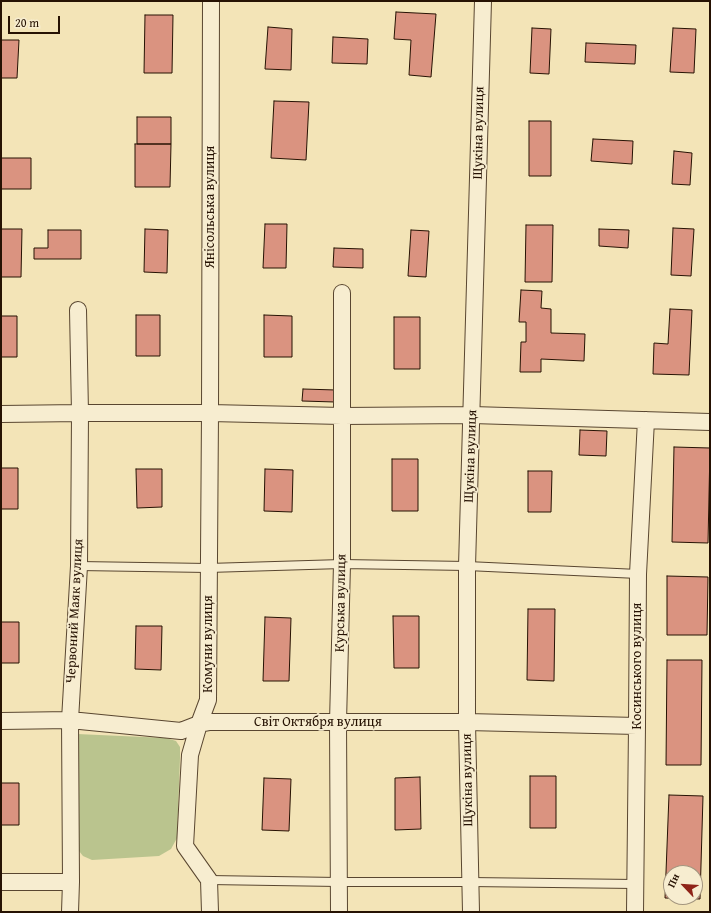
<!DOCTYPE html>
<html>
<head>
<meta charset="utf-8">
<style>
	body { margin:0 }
	#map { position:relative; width:711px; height:913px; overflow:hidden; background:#f3e4b7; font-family:"Gentium Book Plus",serif }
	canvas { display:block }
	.frame { position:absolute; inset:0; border:2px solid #261203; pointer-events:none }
	.north { position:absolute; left:663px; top:865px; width:40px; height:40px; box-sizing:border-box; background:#f7edd0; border:1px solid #a3957e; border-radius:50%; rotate:295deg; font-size:11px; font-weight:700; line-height:16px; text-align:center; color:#261203 }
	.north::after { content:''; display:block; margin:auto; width:14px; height:18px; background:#8f2418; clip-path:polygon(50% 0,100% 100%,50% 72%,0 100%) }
	.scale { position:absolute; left:8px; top:16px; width:52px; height:18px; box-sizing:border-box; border:2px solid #261203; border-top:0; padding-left:5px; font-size:12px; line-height:14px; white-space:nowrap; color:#261203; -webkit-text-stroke:3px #f7edd0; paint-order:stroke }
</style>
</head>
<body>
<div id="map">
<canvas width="711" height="913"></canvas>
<div class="frame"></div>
<div class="north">Пн</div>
<div class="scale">20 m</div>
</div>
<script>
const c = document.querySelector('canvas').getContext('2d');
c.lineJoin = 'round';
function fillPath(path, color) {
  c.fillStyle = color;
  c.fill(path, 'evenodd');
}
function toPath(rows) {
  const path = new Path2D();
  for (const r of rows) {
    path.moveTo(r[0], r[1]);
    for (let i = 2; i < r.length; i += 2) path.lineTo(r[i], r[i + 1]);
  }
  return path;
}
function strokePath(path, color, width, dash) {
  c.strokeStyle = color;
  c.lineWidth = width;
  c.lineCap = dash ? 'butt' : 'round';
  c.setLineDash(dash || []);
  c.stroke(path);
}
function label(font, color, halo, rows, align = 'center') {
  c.font = font + ' "Gentium Book Plus",serif';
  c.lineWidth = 3.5;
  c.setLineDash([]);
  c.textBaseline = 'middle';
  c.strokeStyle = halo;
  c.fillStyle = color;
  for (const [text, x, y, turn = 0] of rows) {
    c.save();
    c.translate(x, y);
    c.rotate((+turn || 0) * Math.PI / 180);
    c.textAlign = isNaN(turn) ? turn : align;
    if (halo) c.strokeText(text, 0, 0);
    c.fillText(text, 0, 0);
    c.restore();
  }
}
fillPath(toPath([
	[77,734,166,738,176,741,180,747,180,758,177,838,171,849,159,856,92,860,83,856,79,851]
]), '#bac48e');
const building = toPath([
	[396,12,436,14,431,77,409,75,411,40,394,39,396,12],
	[145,15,173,15,172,73,144,73,145,15],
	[268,27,292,29,291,70,265,69,268,27],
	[532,28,551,29,549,74,530,73,532,28],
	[673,28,696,29,694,73,670,72,673,28],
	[333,37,368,39,367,64,332,63,333,37],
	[1,40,19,40,17,78,1,78,1,40],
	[586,43,636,45,635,64,585,62,586,43],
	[274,101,309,102,306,160,271,158,274,101],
	[137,117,171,117,171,144,137,144,137,117],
	[529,121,551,121,551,176,529,176,529,121],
	[593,139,633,141,632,164,591,161,593,139],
	[135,144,171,144,170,187,135,187,135,144],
	[674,151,692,153,690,185,672,184,674,151],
	[1,158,31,158,31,189,1,189,1,158],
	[265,224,287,224,286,268,263,268,265,224],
	[526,225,553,225,552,282,525,282,526,225],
	[673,228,694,229,691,276,671,275,673,228],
	[1,229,22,229,21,277,1,277,1,229],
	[145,229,168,230,167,273,144,272,145,229],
	[599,229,629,230,628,248,599,246,599,229],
	[48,230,81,230,81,259,34,259,34,248,48,248,48,230],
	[411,230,429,231,426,277,408,276,411,230],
	[334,248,363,249,363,268,333,267,334,248],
	[521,290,542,291,541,308,551,309,551,333,585,334,584,361,541,359,541,372,520,372,521,342,526,342,526,322,519,322,521,290],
	[670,309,692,310,689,375,653,374,654,343,668,344,670,309],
	[136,315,160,315,160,356,136,356,136,315],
	[264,315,292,316,292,357,264,357,264,315],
	[1,316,17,316,17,357,1,357,1,316],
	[394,317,420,317,420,369,394,369,394,317],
	[303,389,336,390,335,402,302,401,303,389],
	[580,430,607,431,606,456,579,455,580,430],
	[674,447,710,448,708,543,672,542,674,447],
	[392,459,418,459,418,511,392,511,392,459],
	[1,468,18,468,18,509,1,509,1,468],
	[136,469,162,469,162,507,137,508,136,469],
	[265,469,293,470,292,512,264,511,265,469],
	[528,471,552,471,551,512,528,512,528,471],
	[667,576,708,577,707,635,667,635,667,576],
	[528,609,555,609,554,681,527,680,528,609],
	[393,616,419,616,419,668,394,668,393,616],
	[265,617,291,618,289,681,263,681,265,617],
	[1,622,19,622,19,663,1,663,1,622],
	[136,626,162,626,161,670,135,669,136,626],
	[667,660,702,660,701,765,666,765,667,660],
	[530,776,556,776,556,828,530,828,530,776],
	[420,777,421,829,395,830,395,778,420,777],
	[264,778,291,779,289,831,262,830,264,778],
	[1,783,19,783,19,825,1,825,1,783],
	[669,795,703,796,700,899,665,898,669,795],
	[671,873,695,873,695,897,671,897,671,873]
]);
fillPath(building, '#da9380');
strokePath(building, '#261203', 1);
const service = toPath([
	[79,566,208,568,342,564,467,566,638,574],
	[209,880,338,882,470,882,635,884]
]);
const minor = toPath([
	[1,414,80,413,210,413,342,416,472,415,710,422],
	[1,721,70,720,181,731,199,724,210,722,467,722,637,726],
	[1,882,71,882],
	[70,912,71,882,70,720,79,566,80,413,78,310],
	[210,912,209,880,185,846,190,755,199,724,208,700,210,413,211,1],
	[339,912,338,722,342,564,342,293],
	[471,912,467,722,467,566,483,1],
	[635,912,637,726,638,574,646,420]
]);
strokePath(service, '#594630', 10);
strokePath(minor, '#594630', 18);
strokePath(service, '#f7edd0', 8);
strokePath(minor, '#f7edd0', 16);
label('14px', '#261203', '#f7edd0', [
	["Щукіна вулиця",479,133,-89],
	["Янісольська вулиця",210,207,-90],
	["Щукіна вулиця",471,456,-88],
	["Курська вулиця",341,603,-89],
	["Червоний Маяк вулиця",75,611,-87],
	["Комуни вулиця",208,644,-90],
	["Косинського вулиця",637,666,-90],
	["Світ Октября вулиця",318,722],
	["Щукіна вулиця",468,780,-91]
]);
</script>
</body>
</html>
